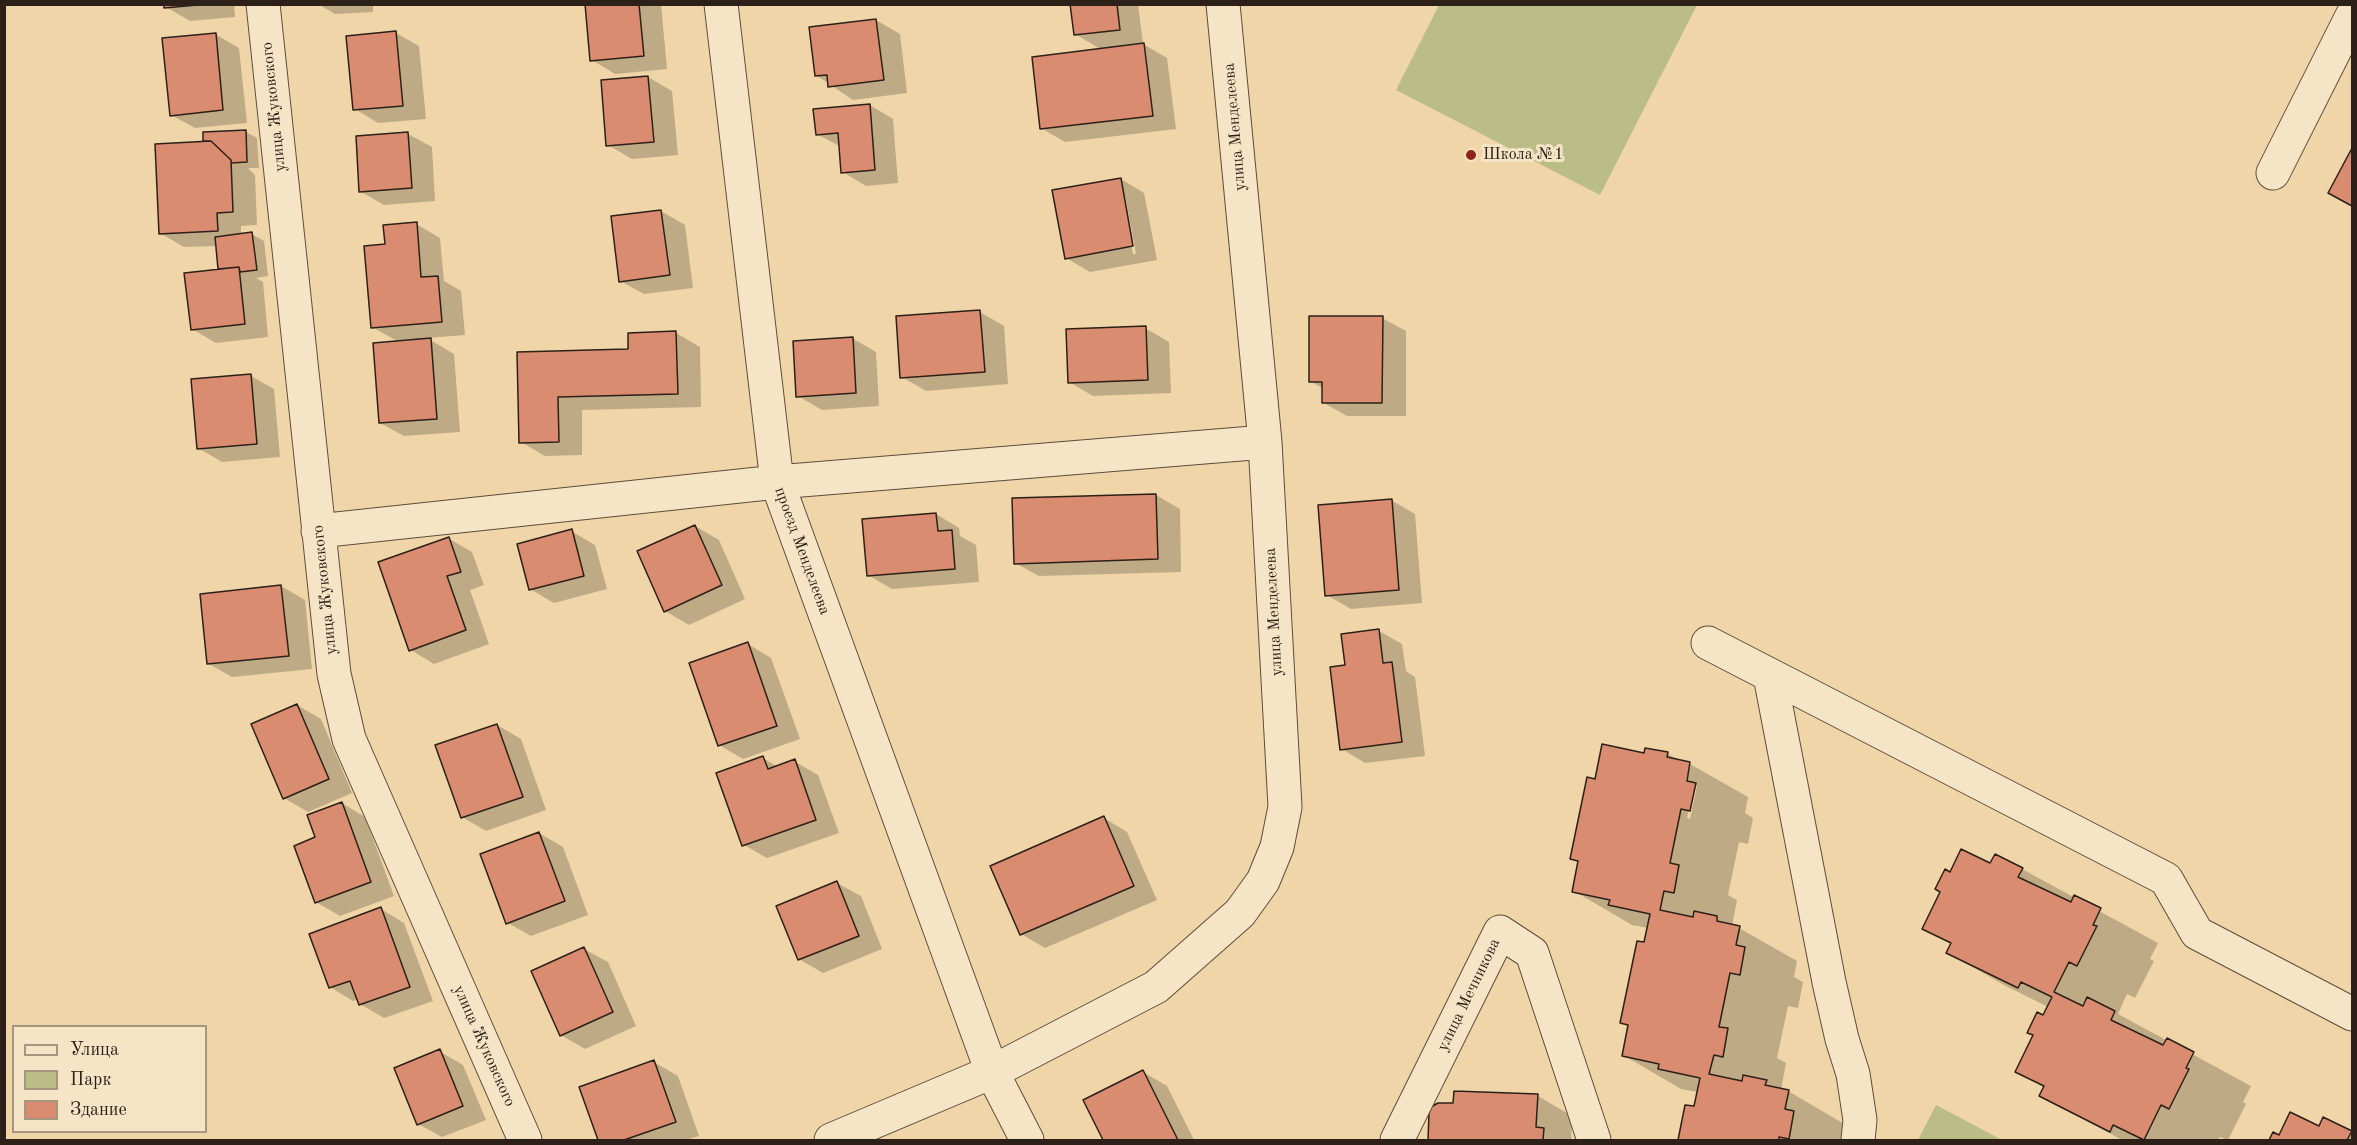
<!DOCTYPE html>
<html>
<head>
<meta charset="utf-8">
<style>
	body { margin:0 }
	#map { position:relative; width:2357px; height:1145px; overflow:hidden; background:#efd5a8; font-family:"Old Standard TT",serif }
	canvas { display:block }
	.frame { position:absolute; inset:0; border:6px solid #2c2018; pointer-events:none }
	.legend { position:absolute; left:12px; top:1025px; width:195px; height:108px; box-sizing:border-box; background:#f5e4c6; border:2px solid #a59680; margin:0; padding:8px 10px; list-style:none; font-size:18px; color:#2c2018 }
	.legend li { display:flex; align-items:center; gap:12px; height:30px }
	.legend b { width:30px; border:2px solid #a59680 }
</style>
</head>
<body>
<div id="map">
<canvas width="2357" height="1145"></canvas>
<div class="frame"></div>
<ul class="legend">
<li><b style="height:8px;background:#f5e4c6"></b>Улица</li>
<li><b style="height:16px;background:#bbbd86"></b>Парк</li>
<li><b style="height:16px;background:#d98c6f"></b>Здание</li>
</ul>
</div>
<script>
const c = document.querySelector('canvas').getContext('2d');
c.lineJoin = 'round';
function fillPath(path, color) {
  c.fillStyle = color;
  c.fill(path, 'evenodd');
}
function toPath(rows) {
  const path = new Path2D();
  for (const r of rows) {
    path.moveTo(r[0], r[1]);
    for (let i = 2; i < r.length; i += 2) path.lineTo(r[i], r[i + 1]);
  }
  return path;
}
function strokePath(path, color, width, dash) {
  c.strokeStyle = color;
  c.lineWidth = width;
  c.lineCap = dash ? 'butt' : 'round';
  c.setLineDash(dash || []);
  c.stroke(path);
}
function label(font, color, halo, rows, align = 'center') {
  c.font = font + ' "Old Standard TT",serif';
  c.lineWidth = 6;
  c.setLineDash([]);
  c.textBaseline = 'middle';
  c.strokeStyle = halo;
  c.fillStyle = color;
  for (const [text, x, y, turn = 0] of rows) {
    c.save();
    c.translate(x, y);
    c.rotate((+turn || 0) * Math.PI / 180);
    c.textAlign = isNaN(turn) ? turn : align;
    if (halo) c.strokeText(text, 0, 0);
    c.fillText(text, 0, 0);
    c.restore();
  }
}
fillPath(toPath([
	[1439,5,1439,4,1697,5,1600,195,1396,90],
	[1936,1105,2002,1140,2003,1140,1918,1140]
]), '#bbbd86');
fillPath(toPath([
	[166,4,234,4,235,17,190,21,166,7],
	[318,4,373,4,373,12,335,14],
	[587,4,661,4,667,69,615,74,592,60],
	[1072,4,1138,4,1143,44,1167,58,1176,129,1065,142,1041,128,1102,50,1075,34],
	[876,20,900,34,907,93,853,100,816,75],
	[396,33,419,46,426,119,378,123,355,109],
	[215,34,239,48,247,123,195,128,171,115],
	[648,77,672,91,678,155,632,159,608,145],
	[870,105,893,119,898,183,866,186,843,172,841,147,817,134],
	[246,132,257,138,259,168,248,168,255,175,257,225,241,226,241,235,252,234,264,241,268,276,256,278,263,282,268,337,216,343,192,329,224,270,220,268,217,246,184,247,160,233,209,143,204,140],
	[408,134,432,147,435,201,384,205,360,191],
	[2352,151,2352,206,2330,193],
	[1121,179,1144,193,1157,260,1090,272,1066,258],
	[1122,195,1125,195,1136,254,1133,254],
	[661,211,685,225,693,288,644,294,620,281],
	[416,224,440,238,444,281,461,291,465,335,427,338,454,354,460,432,404,436,380,423,399,342,372,327,386,246],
	[980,312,1004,326,1008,384,926,391,902,377],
	[1382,318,1406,331,1406,416,1347,416,1324,403,1324,389,1310,381],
	[1145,328,1169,342,1171,393,1093,396,1069,382],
	[676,333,700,347,701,407,582,410,582,455,545,456,521,442,519,353,630,350],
	[852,338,876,352,879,406,822,410,798,396],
	[251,376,274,389,280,457,222,462,198,448],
	[1156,495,1180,509,1181,572,1039,576,1015,563],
	[1391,500,1415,514,1422,603,1351,609,1327,595],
	[936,514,959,528,960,536,976,545,979,582,892,589,868,575],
	[695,526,719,540,745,599,689,625,665,611],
	[571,531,595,545,607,589,554,603,530,589],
	[448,538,472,552,484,585,470,590,489,644,434,664,411,650],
	[281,586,305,600,312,669,232,677,209,664],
	[1379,631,1402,644,1406,671,1415,677,1425,756,1365,763,1342,749,1347,667],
	[748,644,771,658,800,739,743,759,719,745],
	[297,705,321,719,352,793,308,812,284,798],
	[497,725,521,739,546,810,486,831,462,817],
	[1646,749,1668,754,1682,762,1690,764,1748,797,1745,813,1753,818,1748,844,1739,842,1728,895,1737,900,1732,926,1739,928,1797,961,1794,977,1803,982,1798,1008,1788,1006,1777,1058,1786,1063,1781,1090,1788,1091,1846,1125,1843,1140,1680,1140,1687,1107,1695,1108,1698,1092,1681,1089,1623,1055,1629,1027,1622,1023,1649,928,1632,925,1574,891,1579,863,1572,859,1597,781,1645,755],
	[1694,785,1697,786,1690,819,1687,818],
	[763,758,778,767,794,761,818,775,839,833,767,858,744,845],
	[342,803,365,817,394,896,340,916,316,902,317,838],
	[1104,818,1127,832,1157,900,1045,948,1021,934],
	[539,833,563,847,588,915,531,936,508,923],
	[1991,865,2022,869,2158,943,2150,959,2154,961,2135,998,2127,994,2118,1014,2251,1086,2243,1102,2246,1104,2228,1140,2220,1137,2218,1140,2122,1140,2041,1096,2045,1088,2017,1072,2048,1007,2006,986,1948,953,1952,944,1924,928,1951,874],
	[837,883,861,896,882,949,823,973,799,959],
	[381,909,404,923,433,1001,384,1018,360,1004,358,999,353,1001,330,987],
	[584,949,608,962,636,1026,585,1049,561,1035],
	[439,1051,463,1065,486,1120,442,1137,418,1124],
	[654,1062,678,1076,699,1136,685,1140,600,1140,581,1087],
	[1143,1072,1167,1086,1194,1140,1105,1140,1085,1101],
	[1538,1096,1572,1116,1571,1140,1429,1140,1430,1113],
	[2324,1119,2352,1133,2352,1140,2271,1140,2274,1134,2280,1137,2320,1128]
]), '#0003');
const building = toPath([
	[164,4,209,4,164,8,164,4],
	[585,4,639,4,644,56,590,61,585,4],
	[1070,4,1117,4,1120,30,1074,35,1070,4],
	[876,19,884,80,828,87,827,75,815,76,809,27,876,19],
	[396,31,403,106,353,110,346,36,396,31],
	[216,33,223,110,170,116,162,38,216,33],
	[1144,43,1153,116,1040,129,1032,57,1144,43],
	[648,76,654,142,606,146,601,80,648,76],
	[870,104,875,170,841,173,838,133,816,135,813,109,870,104],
	[246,130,247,162,231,163,231,160,211,141,203,141,203,132,246,130],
	[408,132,412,188,359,192,356,136,408,132],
	[211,141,231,160,233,212,217,213,218,231,159,234,155,144,211,141],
	[2352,148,2352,206,2328,193,2352,148],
	[1121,178,1133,246,1065,259,1052,190,1121,178],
	[661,210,670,275,619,282,611,216,661,210],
	[417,222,421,277,438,276,442,322,371,328,364,246,385,244,383,225,417,222],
	[252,232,257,270,240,272,239,267,218,269,215,237,252,232],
	[239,267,245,324,191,330,184,273,239,267],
	[980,310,985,372,900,378,896,316,980,310],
	[1309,316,1383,316,1382,403,1322,403,1322,382,1309,382,1309,316],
	[1146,326,1148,380,1068,383,1066,329,1146,326],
	[676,331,678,394,558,397,559,442,519,443,517,352,628,349,628,333,676,331],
	[853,337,856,393,796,397,793,341,853,337],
	[431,338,437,419,379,423,373,343,431,338],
	[251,374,257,444,197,449,191,379,251,374],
	[1156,494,1158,559,1014,564,1012,498,1156,494],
	[1392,499,1399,590,1325,596,1318,505,1392,499],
	[936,513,938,531,952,530,955,569,867,576,862,519,936,513],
	[695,525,722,585,664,612,637,551,695,525],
	[572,529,584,576,529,590,517,544,572,529],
	[449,537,461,572,447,576,466,630,409,651,378,562,449,537],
	[281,585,289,656,207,664,200,594,281,585],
	[1379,629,1383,663,1392,662,1402,742,1340,750,1330,667,1345,665,1341,634,1379,629],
	[748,642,777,726,718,746,689,663,748,642],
	[297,704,329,779,283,799,251,724,297,704],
	[497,724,523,797,461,818,435,745,497,724],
	[1602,744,1644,753,1645,748,1668,752,1667,757,1690,762,1687,781,1696,783,1690,811,1681,809,1670,863,1679,865,1674,893,1664,891,1660,910,1693,917,1694,911,1717,916,1717,921,1740,926,1736,945,1745,947,1740,975,1730,973,1719,1027,1728,1028,1723,1057,1714,1055,1709,1074,1742,1081,1743,1075,1767,1080,1765,1085,1789,1090,1785,1109,1794,1111,1789,1139,1779,1137,1779,1140,1678,1140,1685,1105,1694,1106,1700,1078,1658,1069,1659,1064,1622,1056,1628,1025,1620,1023,1637,941,1644,942,1650,914,1608,905,1610,900,1572,892,1578,861,1570,859,1587,777,1595,779,1602,744],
	[763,756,768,769,795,759,816,820,742,846,716,773,763,756],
	[342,802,371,882,315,903,294,846,315,837,307,815,342,802],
	[1104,816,1134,886,1020,935,990,866,1104,816],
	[539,832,565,901,506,924,480,854,539,832],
	[1961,849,1990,863,1995,854,2023,868,2018,877,2071,902,2074,895,2101,908,2093,925,2097,926,2077,966,2069,962,2054,992,2083,1006,2087,997,2115,1011,2111,1020,2163,1045,2167,1038,2194,1052,2186,1068,2189,1069,2169,1109,2161,1105,2144,1140,2113,1125,2110,1132,2039,1096,2044,1086,2015,1072,2033,1035,2027,1033,2037,1012,2043,1015,2052,997,2021,982,2018,988,1946,953,1951,943,1922,929,1940,892,1935,889,1945,869,1950,872,1961,849],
	[837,881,859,936,798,960,776,906,837,881],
	[381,907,410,987,359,1005,350,981,329,988,309,934,381,907],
	[584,947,613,1012,560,1036,531,971,584,947],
	[440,1049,463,1106,417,1125,394,1068,440,1049],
	[654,1060,676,1122,624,1140,598,1140,579,1087,654,1060],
	[1143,1070,1178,1140,1103,1140,1083,1100,1143,1070],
	[1454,1091,1538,1094,1536,1127,1544,1128,1543,1140,1428,1140,1429,1113,1431,1107,1438,1103,1453,1103,1454,1091],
	[2290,1112,2319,1126,2323,1117,2352,1131,2347,1140,2349,1140,2269,1140,2273,1132,2279,1135,2290,1112]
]);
fillPath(building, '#d98c6f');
strokePath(building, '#2c2018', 1.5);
const minor = toPath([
	[263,4,334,674,349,739,525,1140],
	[721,4,777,482,992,1072,1027,1140],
	[2273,173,2352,16],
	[318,531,777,482,1265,442],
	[1708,643,2166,879,2197,933,2352,1014],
	[1770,676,1829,982,1842,1039,1853,1074,1860,1120,1858,1140],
	[831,1140,992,1072,1156,987,1240,913,1263,881,1277,847,1285,807,1265,442,1223,4],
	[1397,1140,1500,932,1532,953,1594,1140]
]);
strokePath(minor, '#5d4d3c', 35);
strokePath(minor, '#f5e4c6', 33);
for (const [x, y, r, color] of [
	[1471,155,6,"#8f2418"]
]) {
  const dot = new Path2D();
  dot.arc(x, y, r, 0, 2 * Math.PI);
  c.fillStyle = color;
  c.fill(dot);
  strokePath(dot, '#f5e4c6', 2);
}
label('16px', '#2c2018', '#f5e4c6', [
	["улица Жуковского",274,107,-96],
	["улица Менделеева",1235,127,-95],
	["проезд Менделеева",802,551,70],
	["улица Жуковского",325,590,-96],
	["улица Менделеева",1274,612,-93],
	["улица Мечникова",1469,995,-64],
	["улица Жуковского",484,1046,66]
]);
label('16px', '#2c2018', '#f5e4c6', [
	["Школа №1",1483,155]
], 'left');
</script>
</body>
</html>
